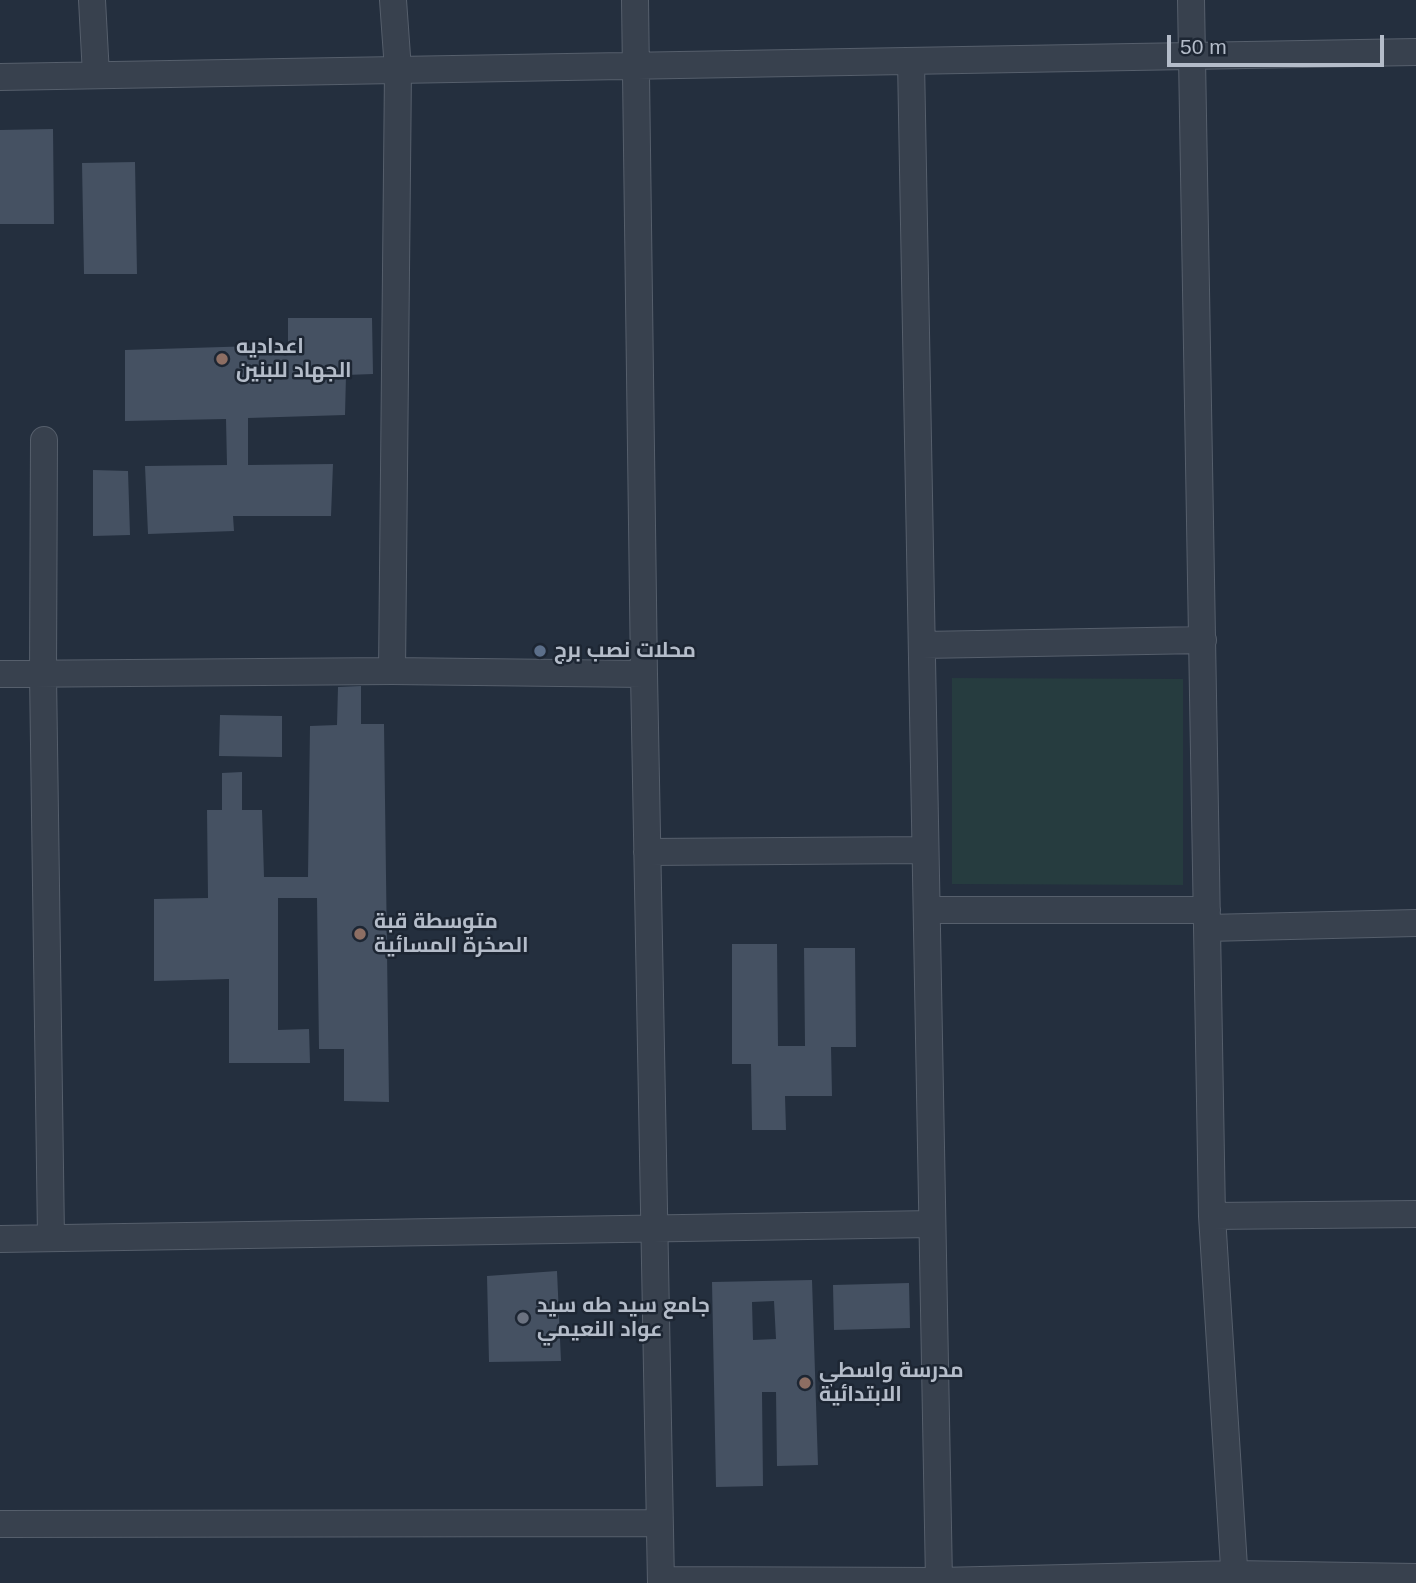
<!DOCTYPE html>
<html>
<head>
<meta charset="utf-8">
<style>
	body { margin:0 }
	#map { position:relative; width:1416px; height:1583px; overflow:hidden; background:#242f3e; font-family:Arial,sans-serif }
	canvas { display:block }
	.scale { position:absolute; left:1167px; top:35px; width:217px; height:32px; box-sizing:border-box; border:4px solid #b4bcc9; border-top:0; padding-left:9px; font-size:21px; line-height:24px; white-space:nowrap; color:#b4bcc9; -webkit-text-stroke:5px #1d2633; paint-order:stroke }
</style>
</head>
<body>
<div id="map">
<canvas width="1416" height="1583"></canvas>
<div class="scale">50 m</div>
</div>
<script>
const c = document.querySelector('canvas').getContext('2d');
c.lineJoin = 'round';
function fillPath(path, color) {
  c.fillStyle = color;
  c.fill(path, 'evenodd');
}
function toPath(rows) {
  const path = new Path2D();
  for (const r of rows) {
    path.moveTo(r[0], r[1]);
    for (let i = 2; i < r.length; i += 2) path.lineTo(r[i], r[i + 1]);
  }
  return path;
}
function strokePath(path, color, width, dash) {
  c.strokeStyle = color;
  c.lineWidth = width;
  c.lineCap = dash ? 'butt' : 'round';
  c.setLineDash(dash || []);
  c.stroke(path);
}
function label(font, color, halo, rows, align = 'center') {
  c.font = font + ' Arial,Cairo,sans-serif';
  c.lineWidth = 5;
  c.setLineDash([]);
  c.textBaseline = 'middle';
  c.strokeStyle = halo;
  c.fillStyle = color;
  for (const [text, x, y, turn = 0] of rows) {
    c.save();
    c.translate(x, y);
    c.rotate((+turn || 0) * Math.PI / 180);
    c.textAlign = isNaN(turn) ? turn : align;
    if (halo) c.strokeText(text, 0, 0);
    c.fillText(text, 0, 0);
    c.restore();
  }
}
fillPath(toPath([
	[952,678,1183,679,1183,885,952,884]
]), '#263c3f');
fillPath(toPath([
	[53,129,54,224,0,224,0,130],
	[135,162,137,274,84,274,82,163],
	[288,318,372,318,373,374,346,375,345,415,248,418,248,465,333,464,331,516,233,516,234,531,148,534,145,466,227,465,226,419,125,421,125,350,288,345],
	[93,470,128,471,130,535,93,536],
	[361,686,361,724,384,724,389,1102,344,1101,344,1049,319,1049,317,898,278,898,278,1030,309,1029,310,1063,229,1063,229,979,154,981,154,899,208,898,207,810,222,810,222,773,242,772,242,810,262,810,264,877,308,877,310,726,337,725,338,687],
	[220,715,282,716,282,757,219,756],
	[732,944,777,944,778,1046,805,1046,804,948,855,948,856,1047,831,1047,832,1096,785,1096,786,1130,752,1130,751,1064,732,1064],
	[557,1271,561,1361,489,1362,487,1276],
	[812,1280,818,1465,777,1466,776,1392,762,1392,763,1486,716,1487,712,1282],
	[774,1301,776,1339,753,1340,752,1302],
	[909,1283,910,1328,834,1330,833,1285]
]), '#455162');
const street = toPath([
	[92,0,96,75],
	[635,0,644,674,661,1583],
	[1191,0,1212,1216,1235,1583],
	[911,61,939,1581],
	[0,77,1416,52],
	[44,440,43,674,51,1238],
	[922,645,1203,640],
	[392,671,398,70,393,0],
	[0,674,392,671,644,674],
	[647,852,925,850],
	[927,910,1207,910],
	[1207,928,1416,923],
	[1212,1216,1416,1214],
	[0,1239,932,1224],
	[0,1524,659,1523],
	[661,1580,939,1581,1235,1574,1416,1577]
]);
strokePath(street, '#565f6c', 28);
strokePath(street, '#38414e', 26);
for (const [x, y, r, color] of [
	[222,359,7,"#8d6e63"],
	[540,651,7,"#5c6f8a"],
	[360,934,7,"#8d6e63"],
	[523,1318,7,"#6b7280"],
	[805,1383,7,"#8d6e63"]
]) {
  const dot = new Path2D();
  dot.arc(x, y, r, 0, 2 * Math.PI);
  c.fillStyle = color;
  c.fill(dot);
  strokePath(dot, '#1d2633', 2.5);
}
label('bold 21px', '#b4bcc9', '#1d2633', [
	["اعداديه",236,347],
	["الجهاد للبنين",236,371],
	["محلات نصب برج",554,651],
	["متوسطة قبة",374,922],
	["الصخرة المسائية",374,946],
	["جامع سيد طه سيد",537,1306],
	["عواد النعيمي",537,1330],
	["مدرسة واسطي",819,1371],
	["الابتدائية",819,1395]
], 'left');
</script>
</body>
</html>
